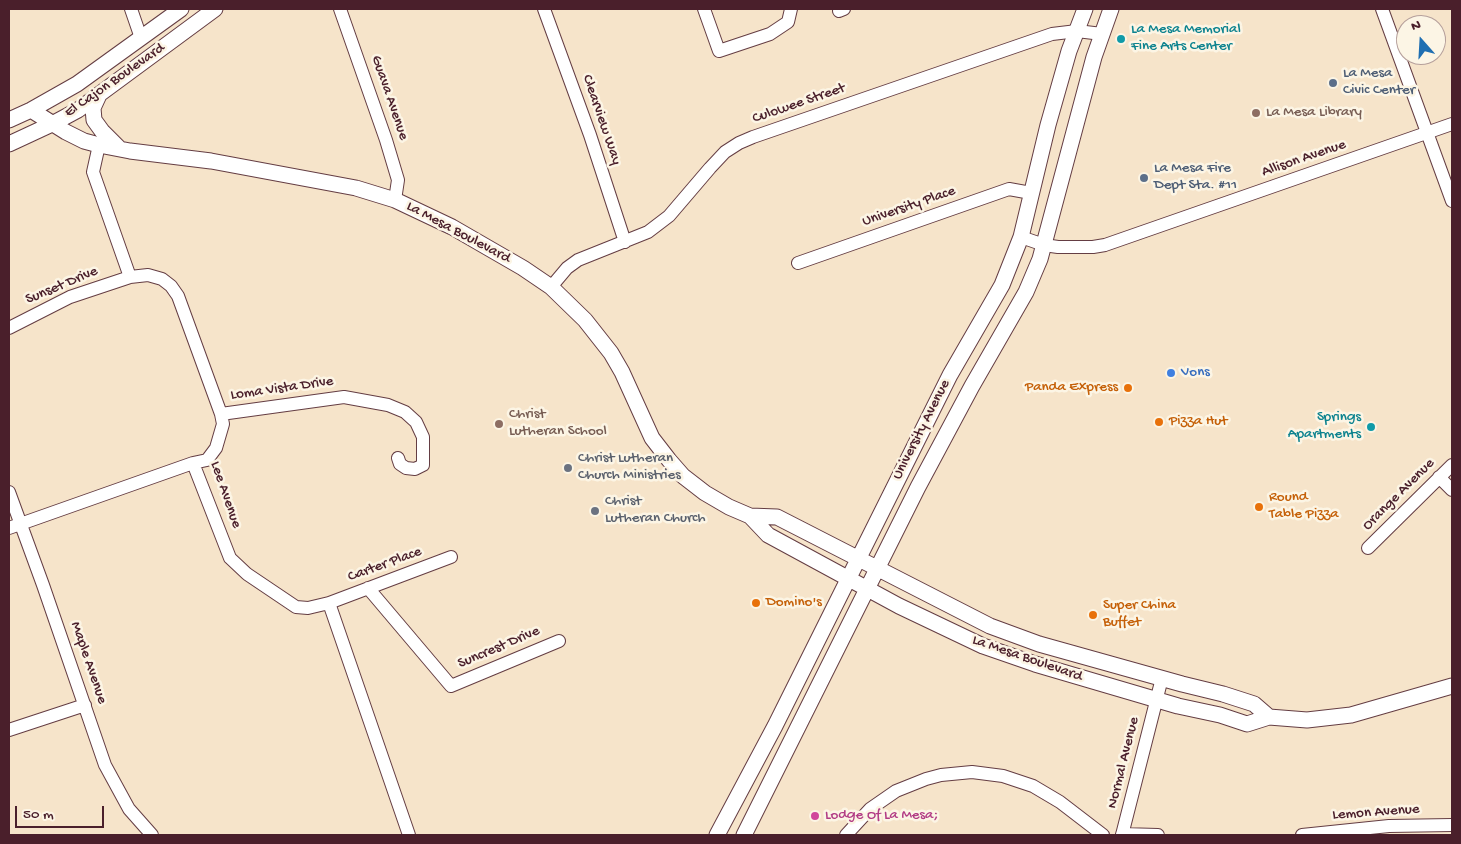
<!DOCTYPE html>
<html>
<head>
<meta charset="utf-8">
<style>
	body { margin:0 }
	#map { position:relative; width:1461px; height:844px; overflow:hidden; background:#f6e4ca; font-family:"Gochi Hand",sans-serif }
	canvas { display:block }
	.frame { position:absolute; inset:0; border:10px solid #4a1f2b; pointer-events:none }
	.north { position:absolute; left:1396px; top:15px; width:50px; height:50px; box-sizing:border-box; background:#fcf5e5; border:1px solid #b59f9b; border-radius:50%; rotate:341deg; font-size:14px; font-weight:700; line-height:20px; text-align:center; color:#4a1f2b }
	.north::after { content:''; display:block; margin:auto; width:18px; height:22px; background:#1f6fb2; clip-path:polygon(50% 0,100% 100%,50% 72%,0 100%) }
	.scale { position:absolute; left:15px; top:806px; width:89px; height:22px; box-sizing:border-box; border:2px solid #4a1f2b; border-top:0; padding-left:6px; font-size:15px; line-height:18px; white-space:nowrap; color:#4a1f2b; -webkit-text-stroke:4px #fcf5e5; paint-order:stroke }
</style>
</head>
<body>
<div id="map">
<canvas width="1461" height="844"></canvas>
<div class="frame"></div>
<div class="north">N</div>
<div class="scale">50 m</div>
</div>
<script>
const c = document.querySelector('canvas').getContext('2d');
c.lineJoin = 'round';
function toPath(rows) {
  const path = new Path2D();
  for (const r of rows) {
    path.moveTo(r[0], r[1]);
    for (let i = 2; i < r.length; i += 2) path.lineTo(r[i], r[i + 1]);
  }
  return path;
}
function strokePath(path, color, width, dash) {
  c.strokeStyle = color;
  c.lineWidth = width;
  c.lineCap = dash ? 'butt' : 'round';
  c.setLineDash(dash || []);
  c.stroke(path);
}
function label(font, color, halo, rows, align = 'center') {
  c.font = font + ' "Gochi Hand",sans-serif';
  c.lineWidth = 5;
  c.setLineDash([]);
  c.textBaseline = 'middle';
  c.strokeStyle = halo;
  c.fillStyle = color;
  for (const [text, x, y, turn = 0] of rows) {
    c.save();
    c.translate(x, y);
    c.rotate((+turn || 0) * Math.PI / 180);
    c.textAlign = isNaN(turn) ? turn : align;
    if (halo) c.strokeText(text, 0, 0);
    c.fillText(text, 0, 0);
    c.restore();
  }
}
const minor = toPath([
	[131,9,141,38],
	[340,9,386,140,398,180,395,200],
	[544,9,590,135,625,242],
	[704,9,719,51,770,34,788,22,791,9],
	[1382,9,1452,201],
	[839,11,844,9],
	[99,145,93,172,130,277],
	[1021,237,1044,245,1058,247,1093,247,1105,245,1452,124],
	[798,263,1009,189,1031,193],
	[551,287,567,268,578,260,648,232,669,216,710,168,725,152,739,143,753,137,1052,34,1077,31,1102,34],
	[9,328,70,297,130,277,148,275,162,279,171,286,178,296,221,414,223,424,216,448,207,460,193,463,9,528],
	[221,414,344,397,388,405,405,412,416,422,423,437,423,465,415,469,406,468,400,464,398,458],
	[193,463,230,558,247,574,296,607,308,608,329,603,451,557],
	[1439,477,1452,490],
	[9,492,43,585,105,765,129,809,152,835],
	[1368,548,1452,465],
	[368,588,451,686,559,641],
	[329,603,409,835],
	[9,730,85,705],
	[1122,834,1158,835],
	[846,835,870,809,896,791,926,779,941,775,972,772,1003,776,1033,786,1060,802,1103,835],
	[1122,835,1162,678],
	[1302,835,1389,826,1452,825]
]);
const major = toPath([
	[99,95,93,108,94,120,102,131,120,149],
	[31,110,66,132,84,141,99,145,130,151,211,161,356,188,395,200,452,227,523,268,551,287,585,320,611,353,622,372,652,438,669,460,683,476,705,493,729,507,750,516,768,535,899,606,983,646,1035,664,1178,706,1220,715,1247,724,1269,717,1307,720,1351,715,1452,686],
	[9,120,31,110,77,84,181,9],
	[9,144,52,124,78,110,215,9],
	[750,516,777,517,990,626,1039,644,1182,684,1223,694,1254,704,1269,717],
	[717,835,775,726,950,375,1002,285,1021,237,1048,125,1069,51,1085,9],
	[744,835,918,487,972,386,1026,292,1040,259,1094,57,1111,9]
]);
strokePath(minor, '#643d43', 14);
strokePath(major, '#643d43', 17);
strokePath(minor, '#fff', 12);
strokePath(major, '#fff', 15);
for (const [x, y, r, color] of [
	[1121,39,5,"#0f9aa8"],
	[1333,83,5,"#5c6f8a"],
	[1256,113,5,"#8d6e63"],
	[1144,178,5,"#5c6f8a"],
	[1171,373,5,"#3f7fe0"],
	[1128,388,5,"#e8710a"],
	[1159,422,5,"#e8710a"],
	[499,424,5,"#8d6e63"],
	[1371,427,5,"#0f9aa8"],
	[568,468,5,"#6b7280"],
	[1259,507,5,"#e8710a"],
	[595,511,5,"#6b7280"],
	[756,603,5,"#e8710a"],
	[1093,615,5,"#e8710a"],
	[815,816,5,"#d1479c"]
]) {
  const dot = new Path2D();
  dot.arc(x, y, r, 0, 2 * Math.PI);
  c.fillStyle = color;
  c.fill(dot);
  strokePath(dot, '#fcf5e5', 2);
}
label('15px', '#0d838f', '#fcf5e5', [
	["La Mesa Memorial",1131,30],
	["Fine Arts Center",1131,47],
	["Springs",1361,418,"right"],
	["Apartments",1361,435,"right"]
], 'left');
label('15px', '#4e5e75', '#fcf5e5', [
	["La Mesa",1343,74],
	["Civic Center",1343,91],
	["La Mesa Fire",1154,169],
	["Dept Sta. #11",1154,186]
], 'left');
label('15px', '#4a1f2b', '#fcf5e5', [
	["El Cajon Boulevard",115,81,-35],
	["Guava Avenue",389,98,71],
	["Culowee Street",799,104,-19],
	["Clearview Way",601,120,71],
	["Allison Avenue",1304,159,-19],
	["University Place",909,207,-19],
	["La Mesa Boulevard",458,233,28],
	["Sunset Drive",62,286,-23],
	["Loma Vista Drive",282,389,-8],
	["University Avenue",922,430,-63],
	["Lee Avenue",225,495,71],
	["Orange Avenue",1399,495,-45],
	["Carter Place",385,565,-20],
	["Suncrest Drive",499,648,-23],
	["La Mesa Boulevard",1027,659,19],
	["Maple Avenue",88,663,71],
	["Normal Avenue",1124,763,-76],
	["Lemon Avenue",1376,813,-4]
]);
label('15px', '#785e54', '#fcf5e5', [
	["La Mesa Library",1266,113],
	["Christ",509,415],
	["Lutheran School",509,432]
], 'left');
label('15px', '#366cbe', '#fcf5e5', [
	["Vons",1181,373]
], 'left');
label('15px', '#c56008', '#fcf5e5', [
	["Panda Express",1118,388,"right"],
	["Pizza Hut",1169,422],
	["Round",1269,498],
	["Table Pizza",1269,515],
	["Domino's",766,603],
	["Super China",1103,606],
	["Buffet",1103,623]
], 'left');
label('15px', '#5b616d', '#fcf5e5', [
	["Christ Lutheran",578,459],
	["Church Ministries",578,476],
	["Christ",605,502],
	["Lutheran Church",605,519]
], 'left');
label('15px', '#b23c85', '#fcf5e5', [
	["Lodge Of La Mesa;",825,816]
], 'left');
</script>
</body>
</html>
